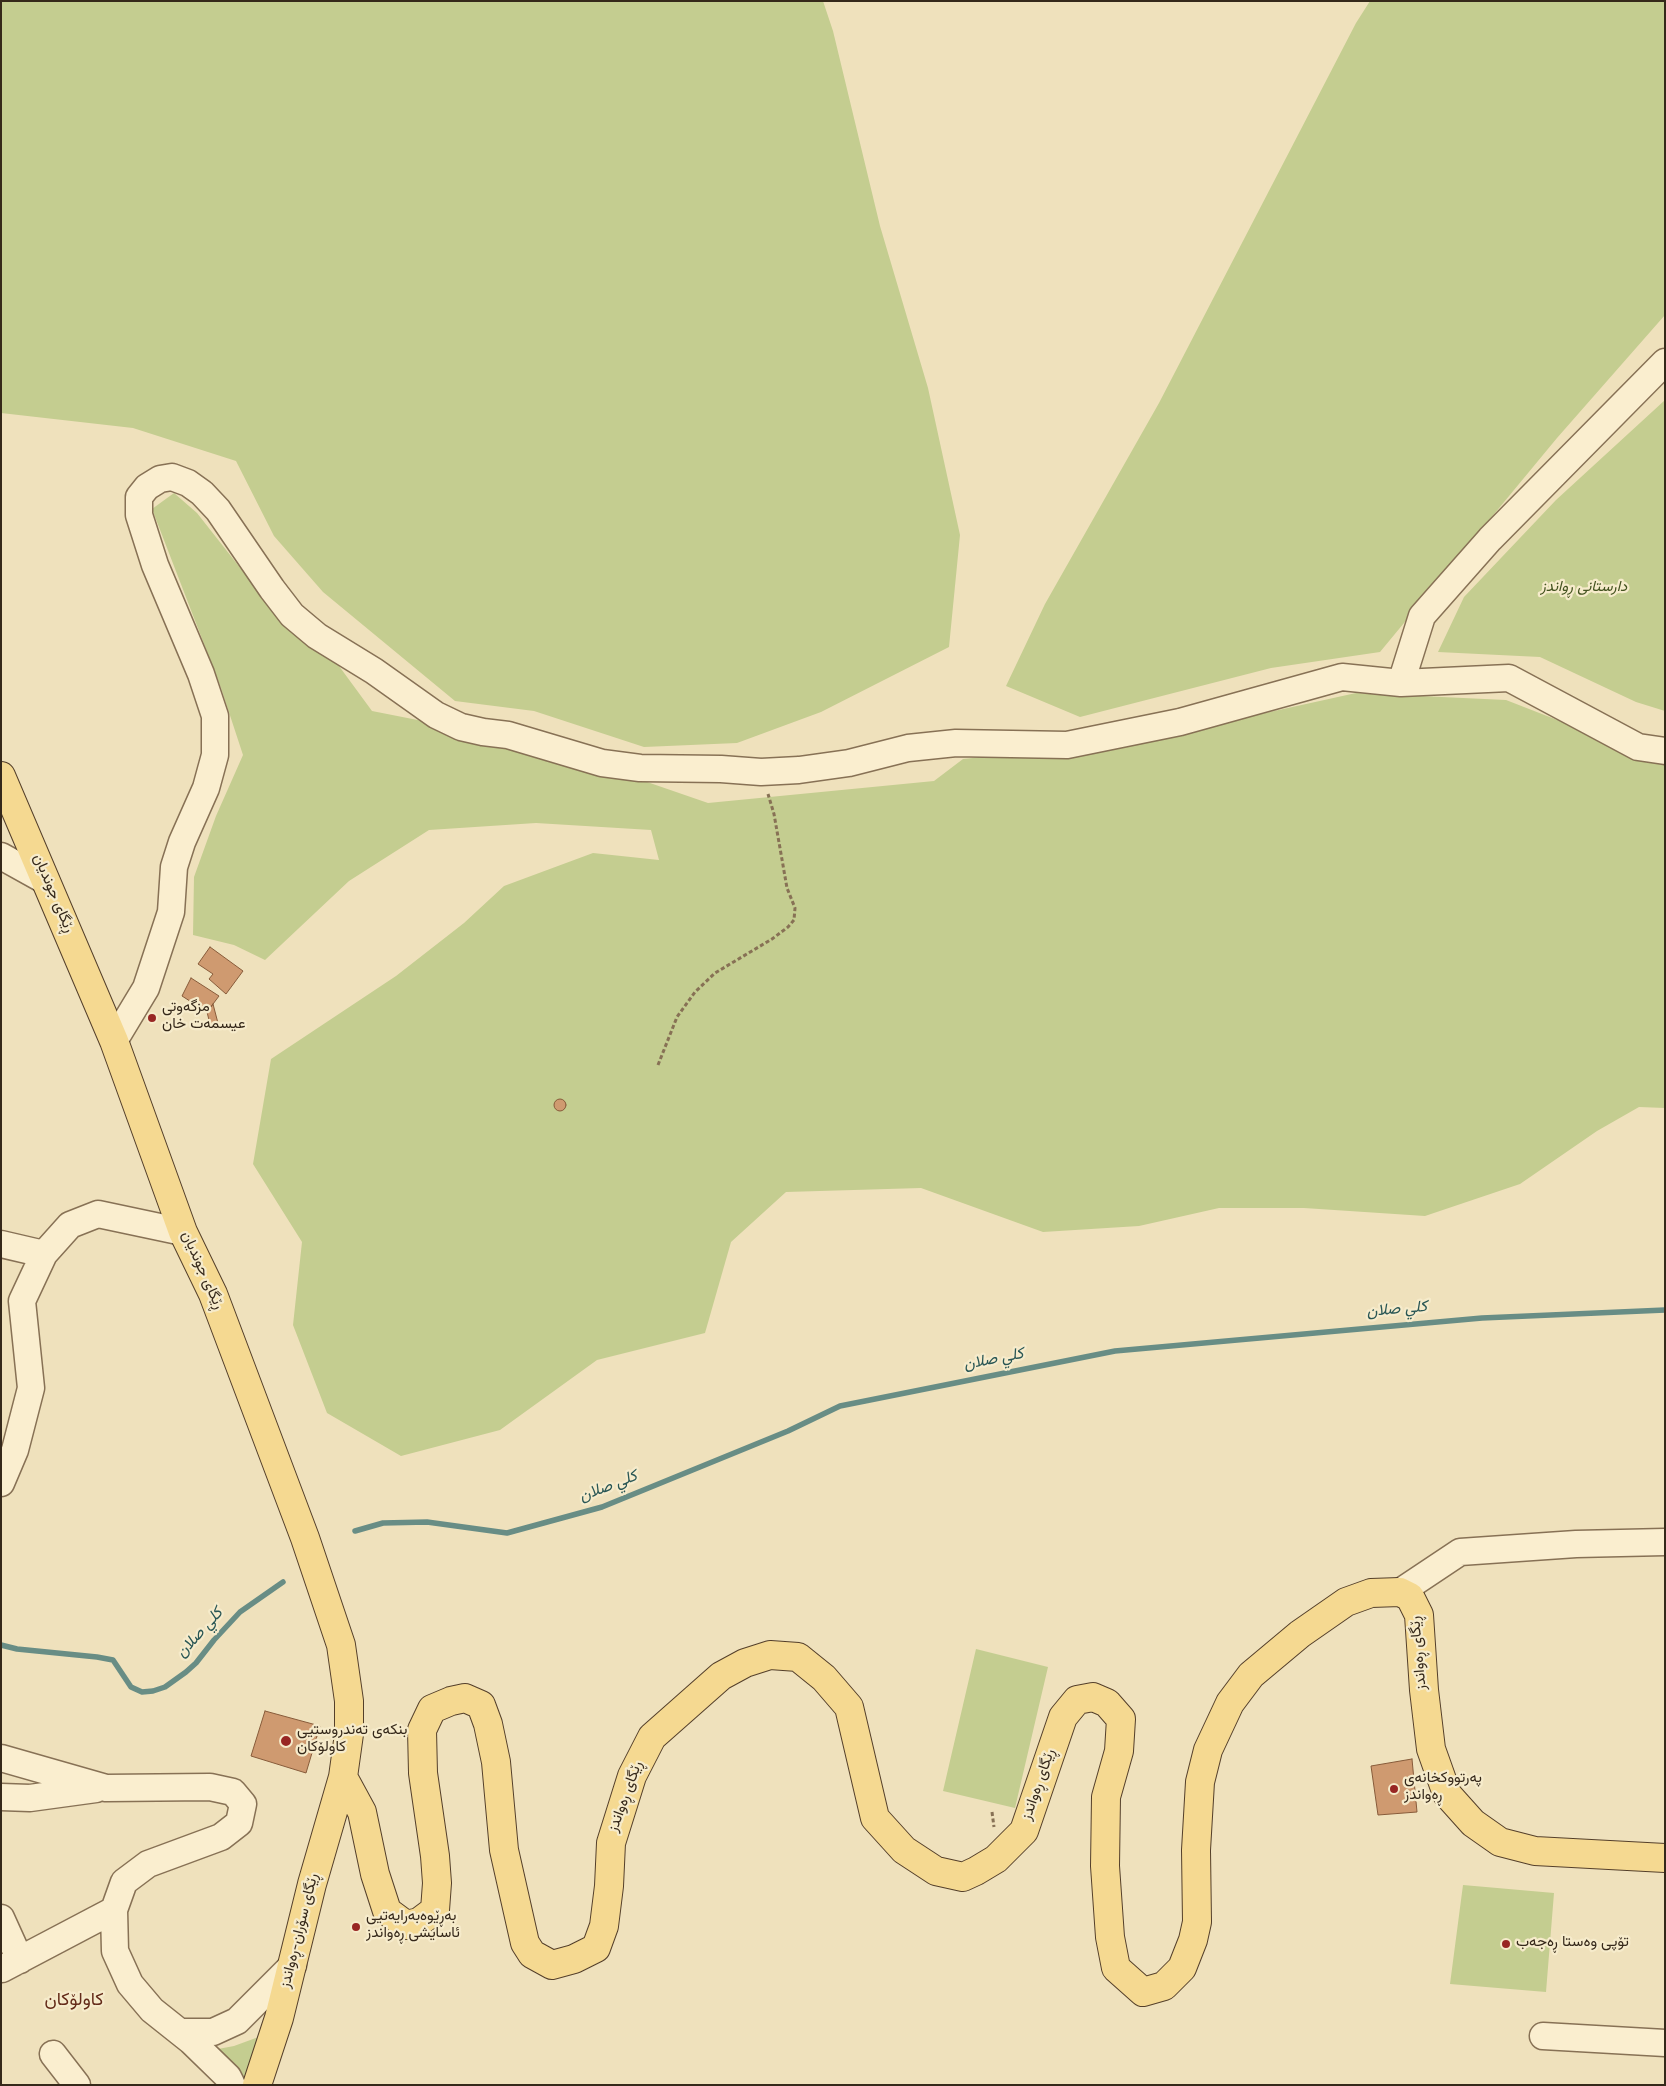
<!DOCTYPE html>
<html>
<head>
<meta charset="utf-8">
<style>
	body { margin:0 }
	#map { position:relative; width:1666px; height:2086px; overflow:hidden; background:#efe1bc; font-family:Georgia,serif }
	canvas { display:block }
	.frame { position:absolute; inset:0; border:2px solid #35281a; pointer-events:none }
</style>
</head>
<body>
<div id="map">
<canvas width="1666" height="2086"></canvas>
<div class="frame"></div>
</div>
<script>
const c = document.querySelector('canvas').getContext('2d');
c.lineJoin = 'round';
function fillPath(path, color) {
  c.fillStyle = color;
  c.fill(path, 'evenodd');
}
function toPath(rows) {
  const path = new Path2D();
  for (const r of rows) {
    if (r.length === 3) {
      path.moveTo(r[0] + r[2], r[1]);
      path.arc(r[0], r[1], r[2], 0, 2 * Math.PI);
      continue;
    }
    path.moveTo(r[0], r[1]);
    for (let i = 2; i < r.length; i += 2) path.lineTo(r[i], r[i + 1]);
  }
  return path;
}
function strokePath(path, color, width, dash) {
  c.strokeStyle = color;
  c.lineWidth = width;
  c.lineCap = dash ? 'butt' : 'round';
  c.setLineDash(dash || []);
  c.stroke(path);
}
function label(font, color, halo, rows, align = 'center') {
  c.font = font + ' Georgia,Vazirmatn,serif';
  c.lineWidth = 4.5;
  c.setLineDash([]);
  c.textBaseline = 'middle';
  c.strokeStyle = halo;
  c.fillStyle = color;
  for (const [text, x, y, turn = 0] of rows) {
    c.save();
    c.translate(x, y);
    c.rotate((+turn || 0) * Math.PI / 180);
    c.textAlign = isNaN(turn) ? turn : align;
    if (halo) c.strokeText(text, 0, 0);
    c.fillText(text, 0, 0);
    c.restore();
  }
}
fillPath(toPath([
	[1,1,823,1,833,31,880,226,928,388,960,535,949,647,821,712,737,743,644,747,534,711,455,701,323,592,274,536,236,461,133,428,1,413],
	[1370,1,1665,1,1665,315,1557,438,1380,652,1271,668,1080,717,1006,686,1045,604,1159,403,1356,23],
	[1665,400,1665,711,1636,702,1540,657,1438,652,1464,597,1556,500],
	[174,493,197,513,256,588,317,636,372,711,534,743,708,803,934,781,963,759,1138,741,1356,693,1506,700,1665,762,1665,1108,1639,1107,1597,1131,1520,1184,1425,1216,1304,1208,1219,1208,1139,1226,1043,1232,921,1188,786,1192,731,1242,705,1333,597,1360,500,1430,401,1456,327,1413,293,1325,302,1242,253,1164,271,1059,396,976,464,923,504,886,593,853,659,860,651,830,536,823,429,830,349,881,265,960,234,945,193,935,194,877,216,816,243,755,221,688,152,509],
	[976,1649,1048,1667,1015,1808,943,1791],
	[1463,1885,1554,1893,1546,1992,1450,1984],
	[264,2035,249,2084,218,2049,234,2046]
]), '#c4cd90');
strokePath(toPath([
	[355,1531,383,1523,427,1522,507,1533,602,1507,788,1431,840,1406,1115,1351,1482,1318,1665,1310],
	[1,1645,17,1649,97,1657,113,1660,131,1687,142,1692,153,1691,165,1687,186,1672,196,1663,214,1640,240,1612,283,1582]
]), '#688d85', 5.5);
const building = toPath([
	[210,947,243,971,226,994,209,979,213,974,198,964,210,947],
	[191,978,219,996,207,1012,182,996,191,978],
	[213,1004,219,1027,211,1028,207,1012,213,1004],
	[560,1105,6],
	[265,1711,320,1726,306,1773,251,1756,265,1711],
	[1412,1759,1417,1812,1378,1815,1371,1766,1412,1759]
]);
fillPath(building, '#cf9a70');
strokePath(building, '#875b3a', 1);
const minor = toPath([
	[1401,683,1422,616,1490,539,1665,362],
	[1,856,46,881],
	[114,1041,146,988,171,912,174,867,182,842,206,788,215,755,215,716,201,674,155,565,139,515,139,497,147,487,160,479,172,477,188,483,202,493,218,510,272,589,292,615,317,636,374,671,436,715,461,727,483,732,508,735,602,763,640,768,721,769,761,772,799,770,849,763,908,748,956,743,1067,745,1180,722,1342,677,1401,683,1509,678,1638,747,1665,751],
	[1,1244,44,1254],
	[1,1483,15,1450,31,1388,22,1301,44,1254,70,1225,98,1214,183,1232],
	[1400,1592,1460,1552,1576,1544,1665,1542],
	[1,1758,106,1788,210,1787,233,1792,243,1804,239,1823,221,1837,148,1864,124,1882,114,1910,115,1951,130,1984,152,2010,191,2041,228,2077,232,2085],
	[1,1797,30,1798,96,1789],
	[1,1918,20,1960],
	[2,1969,114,1910],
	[180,2032,213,2032,237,2021,293,1965],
	[1543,2036,1665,2043],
	[53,2054,77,2085]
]);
const major = toPath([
	[1,776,114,1041,183,1232,213,1294,305,1538,341,1645,349,1701,349,1734,343,1777,312,1884,279,2018,257,2085],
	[343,1777,362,1812,375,1874,387,1911,406,1925,419,1922,435,1910,437,1883,435,1856,423,1773,422,1730,432,1709,451,1701,465,1698,481,1705,488,1724,496,1762,504,1850,525,1943,532,1954,552,1965,574,1959,596,1948,604,1926,609,1886,611,1843,632,1776,652,1737,721,1676,745,1663,770,1655,798,1657,824,1678,849,1707,875,1818,904,1850,936,1871,963,1877,976,1871,996,1859,1024,1831,1063,1717,1077,1700,1093,1697,1107,1703,1121,1719,1119,1751,1106,1797,1105,1866,1110,1937,1116,1968,1143,1992,1164,1986,1182,1968,1193,1940,1197,1922,1196,1850,1200,1782,1208,1750,1230,1703,1251,1675,1300,1634,1346,1602,1371,1593,1400,1592,1410,1597,1419,1615,1424,1690,1431,1749,1447,1794,1473,1823,1500,1842,1535,1851,1665,1858]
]);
strokePath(minor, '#877155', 29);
strokePath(major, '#543f2a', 30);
strokePath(toPath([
	[658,1065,677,1017,695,992,715,973,772,939,788,927,794,920,795,908,787,888,774,814,768,794],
	[992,1812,994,1827]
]), '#877155', 3, [4, 2.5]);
strokePath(minor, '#faeecf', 26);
strokePath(major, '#f5d991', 28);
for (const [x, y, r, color] of [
	[152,1018,5,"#982623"],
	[286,1741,6,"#982623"],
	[1394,1789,5,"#982623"],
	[356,1927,5,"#982623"],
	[1506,1944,5,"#982623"]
]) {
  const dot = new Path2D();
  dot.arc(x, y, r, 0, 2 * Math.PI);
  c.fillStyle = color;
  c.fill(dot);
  strokePath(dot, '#f6ebcb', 2);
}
label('italic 15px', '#445320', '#f6ebcb', [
	["دارستانی ڕواندز",1584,589]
]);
label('15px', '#35281a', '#f6ebcb', [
	["ڕێگای جوندیان",52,894,67],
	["ڕێگای جوندیان",201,1271,66],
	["ڕێگای ڕەواندز",1420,1653,-95],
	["ڕێگای ڕەواندز",1040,1785,-71],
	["ڕێگای ڕەواندز",627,1797,-70],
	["ڕێگای سۆران-ڕەواندز",301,1931,-76]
]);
label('15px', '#35281a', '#f6ebcb', [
	["مزگەوتی",162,1009],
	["عیسمەت خان",162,1026],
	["بنکەی تەندروستیی",297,1732],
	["کاولۆکان",297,1749],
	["پەرتووکخانەی",1404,1780],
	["ڕەواندز",1404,1797],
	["بەڕێوەبەرایەتیی",366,1918],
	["ئاسایشی ڕەواندز",366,1935],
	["تۆپی وەستا ڕەجەب",1516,1944]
], 'left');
label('italic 16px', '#295654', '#f6ebcb', [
	["كلي صلان",1397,1311,-5],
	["كلي صلان",994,1361,-11],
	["كلي صلان",609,1488,-21],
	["كلي صلان",201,1634,-48]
]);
label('18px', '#632a18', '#f6ebcb', [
	["کاولۆکان",74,2002]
]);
</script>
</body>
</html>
